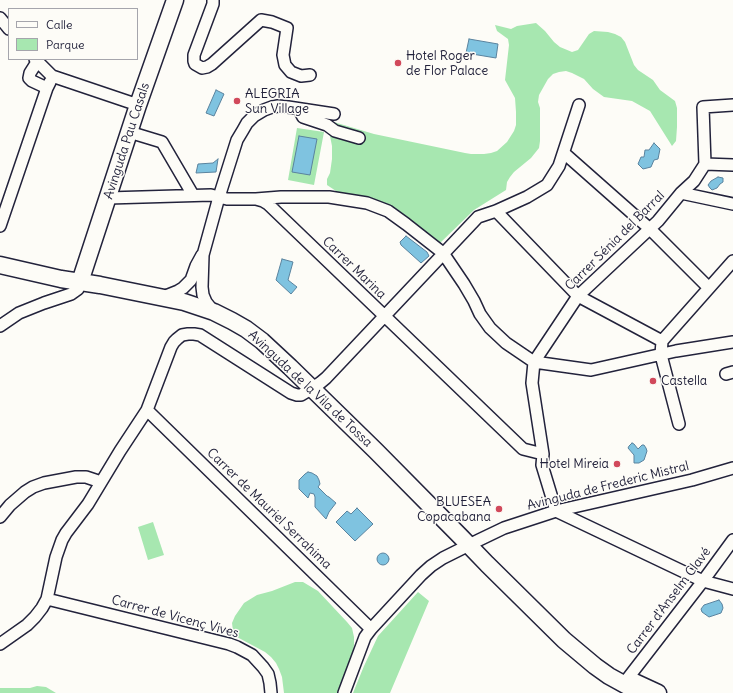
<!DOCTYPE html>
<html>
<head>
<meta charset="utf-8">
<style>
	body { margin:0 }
	#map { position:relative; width:733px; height:693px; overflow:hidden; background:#fdfcf7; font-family:Delius,sans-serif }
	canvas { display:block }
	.legend { position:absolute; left:8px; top:8px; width:130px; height:52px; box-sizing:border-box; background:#fdfcf7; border:1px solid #a5a5ac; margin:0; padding:5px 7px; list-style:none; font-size:12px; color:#22223b }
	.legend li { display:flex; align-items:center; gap:8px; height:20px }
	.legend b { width:20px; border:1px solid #a5a5ac }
</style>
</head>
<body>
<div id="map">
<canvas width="733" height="693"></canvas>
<ul class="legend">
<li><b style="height:5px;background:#fdfcf7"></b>Calle</li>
<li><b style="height:11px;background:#a7e7b0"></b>Parque</li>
</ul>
</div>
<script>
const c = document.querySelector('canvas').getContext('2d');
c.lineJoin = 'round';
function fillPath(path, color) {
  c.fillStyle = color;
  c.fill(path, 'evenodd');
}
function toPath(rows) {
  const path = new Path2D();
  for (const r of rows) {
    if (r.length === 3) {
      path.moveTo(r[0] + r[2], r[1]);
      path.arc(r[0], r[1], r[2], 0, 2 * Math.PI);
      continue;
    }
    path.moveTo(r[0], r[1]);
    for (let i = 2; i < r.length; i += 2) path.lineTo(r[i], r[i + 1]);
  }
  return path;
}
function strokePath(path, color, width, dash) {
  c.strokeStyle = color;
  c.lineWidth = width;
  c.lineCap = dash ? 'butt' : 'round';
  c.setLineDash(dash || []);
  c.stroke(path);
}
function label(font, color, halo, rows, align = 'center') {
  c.font = font + ' Delius,sans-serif';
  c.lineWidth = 3;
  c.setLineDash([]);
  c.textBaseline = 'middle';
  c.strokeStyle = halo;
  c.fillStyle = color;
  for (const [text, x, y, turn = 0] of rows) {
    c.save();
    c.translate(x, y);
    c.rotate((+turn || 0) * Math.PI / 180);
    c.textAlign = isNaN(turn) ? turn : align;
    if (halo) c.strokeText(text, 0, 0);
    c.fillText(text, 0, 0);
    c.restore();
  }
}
fillPath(toPath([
	[536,23,545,31,554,42,560,47,572,52,578,50,589,34,594,31,608,32,615,34,621,37,625,42,634,65,638,70,653,80,660,90,675,101,677,108,677,127,676,141,672,146,650,111,632,101,604,97,593,89,584,79,572,73,566,71,559,72,553,74,548,79,539,95,538,102,540,108,540,141,539,148,531,158,514,172,510,177,507,182,506,190,474,210,439,244,417,227,339,193,327,185,327,179,330,173,332,159,332,146,329,131,299,119,295,114,327,120,374,134,465,153,471,154,484,154,491,153,497,151,507,142,514,131,516,125,516,112,515,98,505,80,509,45,508,39,497,31,495,25,511,29,517,26],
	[297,128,324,132,314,185,288,180],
	[153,522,164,555,148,560,138,527],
	[295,582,303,582,318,591,347,622,352,628,354,637,354,645,353,653,337,693,284,693,282,677,279,669,276,663,271,657,265,652,237,637,233,631,232,623,235,616,244,603,257,595,272,591],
	[418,592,429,601,390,693,353,693,364,666,378,636],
	[37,686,46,687,56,693,0,693,0,688,30,688]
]), '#a7e7b0');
const water = toPath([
	[469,39,498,44,496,58,466,53,469,39],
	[216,90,224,94,214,116,206,113,216,90],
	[299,136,317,139,310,175,292,172,299,136],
	[654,143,660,149,658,159,654,160,651,167,643,169,638,164,641,157,644,157,645,150,649,150,654,143],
	[218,159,216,172,196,173,198,164,213,163,218,159],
	[718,177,723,178,723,182,720,184,717,188,712,190,710,188,708,185,711,181,718,177],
	[406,236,427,252,429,256,421,263,401,245,400,242,406,236],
	[282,259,293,262,288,280,297,287,291,294,276,280,282,259],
	[632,443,634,444,638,449,642,445,644,445,646,448,647,451,644,460,639,463,634,463,634,455,628,448,629,446,632,443],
	[308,472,312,473,317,476,319,480,320,484,318,487,327,496,329,497,336,503,329,512,326,519,315,507,315,497,314,494,310,493,308,498,299,489,299,480,305,474,308,472],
	[357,508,373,524,355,541,336,522,347,511,351,514,357,508],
	[383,559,6],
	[719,600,722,604,723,608,721,613,709,617,702,612,701,609,704,605,719,600]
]);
fillPath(water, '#7fc3e0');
strokePath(water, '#5a839e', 1);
const street = toPath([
	[213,0,213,4,194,55,194,61,195,64,202,68,207,67,212,64,261,20,272,22,287,28,283,55,285,65,291,72,301,76,310,75],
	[0,18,9,29],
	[35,59,52,76,138,105],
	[37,62,30,73,29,78,32,81,47,88,50,82],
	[299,109,303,117,327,125,335,131,359,138],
	[129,132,162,142,193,195],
	[564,153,650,229,709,288],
	[705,164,733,165],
	[681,193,733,204],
	[108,198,211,195,227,199,256,199,263,201,268,204,523,449,543,454],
	[256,199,281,197,329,197,367,203,388,211,406,224,443,253,464,284,474,301,480,314,490,328,506,343,534,362,591,370,676,351,733,342],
	[496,211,578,296,662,341],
	[0,226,47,88],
	[163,297,178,291,183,288,191,280,196,266,202,255],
	[214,312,206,302,203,295,202,287,203,255,219,197,237,140,243,130,247,123,254,116,264,110,272,107,278,106,288,107,334,114],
	[0,326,19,313,44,303,71,294,78,289,80,282],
	[726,374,733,372],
	[147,410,371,629],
	[679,424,661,355,662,341,733,261],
	[556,511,542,465,543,454,532,383,534,362,578,296,658,221,681,193,694,181,705,164,703,107,733,105],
	[556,511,703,581,733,589],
	[0,517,10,505,25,492,33,487,44,483,76,477,86,477,101,482],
	[47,599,229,644,237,647,252,655,263,667,268,674,270,683,271,693],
	[0,644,27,625,35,617,42,608,47,599,56,557,62,540,66,533,88,504,120,451,147,410,171,347,174,342,177,339,182,335,188,334,194,334,200,335,291,393,297,395,301,395,306,392,320,383,326,378,478,217,496,211,527,197,547,185,559,166,579,105],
	[628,678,703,581,733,540],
	[344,693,365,637,371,629,421,575,431,566,443,558,479,540,504,528,556,511,692,480,733,468]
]);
const secondary = toPath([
	[0,265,61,279,100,285,184,302,214,312,232,321,246,329,262,341,290,367,376,451,461,537,487,564,564,640,595,666,609,676,640,693],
	[80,282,138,105,175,0],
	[632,681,658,693]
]);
strokePath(street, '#22223b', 14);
strokePath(secondary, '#22223b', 19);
strokePath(street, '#fdfcf7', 11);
strokePath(secondary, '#fdfcf7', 16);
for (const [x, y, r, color] of [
	[398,63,4,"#d1495b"],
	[237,101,4,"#d1495b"],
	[653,381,4,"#d1495b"],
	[617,464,4,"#d1495b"],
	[499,509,4,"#d1495b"]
]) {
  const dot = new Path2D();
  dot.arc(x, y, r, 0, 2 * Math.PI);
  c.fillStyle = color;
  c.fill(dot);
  strokePath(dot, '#fdfcf7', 1.5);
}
label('13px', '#22223b', '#fdfcf7', [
	["Hotel Roger",406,56],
	["de Flor Palace",406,71],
	["ALEGRIA",245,94],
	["Sun Village",245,109],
	["Castella",661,381],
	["Hotel Mireia",609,464,"right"],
	["BLUESEA",491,502,"right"],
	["Copacabana",491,517,"right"]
], 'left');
label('13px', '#22223b', '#fdfcf7', [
	["Avinguda Pau Casals",127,141,-72],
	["Carrer Sénia del Barral",615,241,-45],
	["Carrer Marina",354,268,44],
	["Avinguda de la Vila de Tossa",310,389,43],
	["Avinguda de Frederic Mistral",608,486,-14],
	["Carrer de Mauriel Serrahima",269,509,44],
	["Carrer d'Anselm Clavé",669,601,-53],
	["Carrer de Vicenç Vives",175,617,15]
]);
</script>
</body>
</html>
